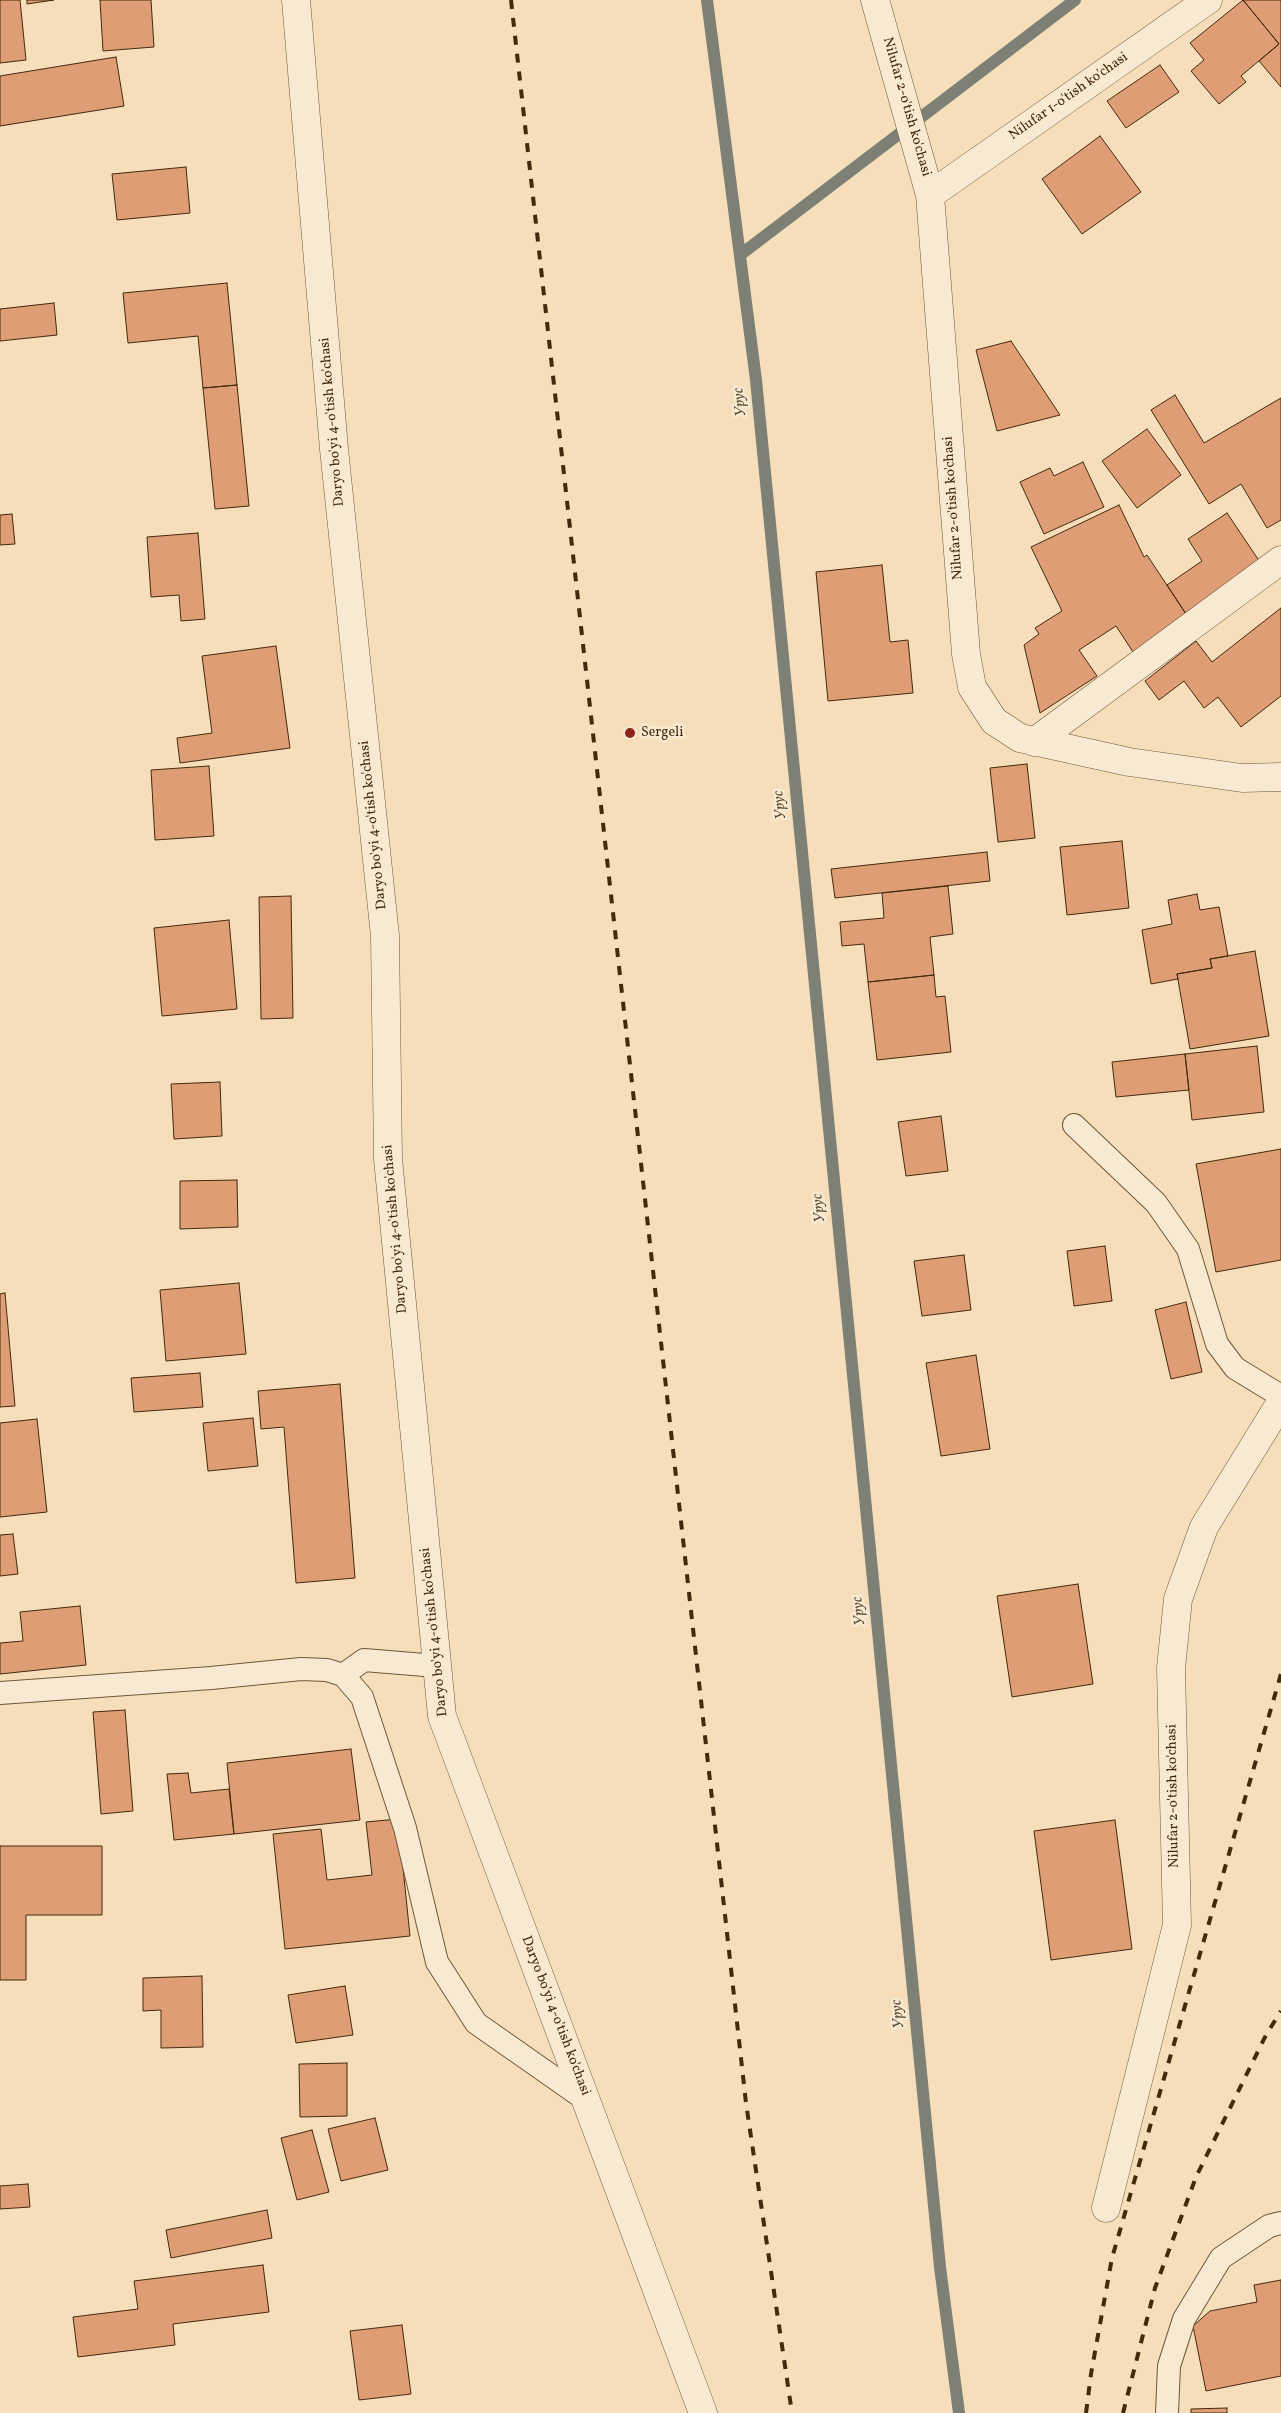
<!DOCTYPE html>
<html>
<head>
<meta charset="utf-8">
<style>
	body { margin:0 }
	canvas { display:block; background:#f5deb9 }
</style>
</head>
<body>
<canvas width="1281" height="2413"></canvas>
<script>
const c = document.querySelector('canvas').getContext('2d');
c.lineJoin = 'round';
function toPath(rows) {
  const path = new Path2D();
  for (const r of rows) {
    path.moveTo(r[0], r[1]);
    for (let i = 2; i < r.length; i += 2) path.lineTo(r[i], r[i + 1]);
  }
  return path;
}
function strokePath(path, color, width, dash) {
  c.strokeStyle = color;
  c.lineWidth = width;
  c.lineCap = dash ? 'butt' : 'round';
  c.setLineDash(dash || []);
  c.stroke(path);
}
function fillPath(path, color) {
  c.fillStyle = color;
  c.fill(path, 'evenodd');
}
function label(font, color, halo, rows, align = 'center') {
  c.font = font + ' Vollkorn,serif';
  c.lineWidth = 5;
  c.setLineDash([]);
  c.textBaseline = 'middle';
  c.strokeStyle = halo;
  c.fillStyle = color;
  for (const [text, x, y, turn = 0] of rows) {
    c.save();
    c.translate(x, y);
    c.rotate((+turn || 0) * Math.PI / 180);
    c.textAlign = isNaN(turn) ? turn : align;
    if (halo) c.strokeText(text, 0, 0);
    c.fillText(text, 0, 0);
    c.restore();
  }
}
strokePath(toPath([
	[707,0,756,380,940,2267,959,2413],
	[740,255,1075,0]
]), '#7d8075', 12);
const building = toPath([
	[0,0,20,0,26,60,0,63,0,0],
	[27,0,54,0,27,4,27,0],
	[100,0,151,0,154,47,103,51,100,0],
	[1243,0,1279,44,1241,76,1246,82,1219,104,1191,71,1204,60,1190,43,1243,0],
	[1243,0,1281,0,1281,87,1259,61,1279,44,1243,0],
	[116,57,124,106,0,126,0,76,116,57],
	[1160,65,1179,92,1126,128,1107,101,1160,65],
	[1100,136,1141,192,1082,234,1042,179,1100,136],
	[186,167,190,213,117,220,112,174,186,167],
	[227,283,237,385,203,388,198,336,128,343,123,293,227,283],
	[54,303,57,335,0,341,0,309,54,303],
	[1011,341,1060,415,997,431,976,350,1011,341],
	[237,385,249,506,215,509,203,388,237,385],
	[1175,395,1204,443,1281,398,1281,520,1267,528,1241,484,1209,504,1151,410,1175,395],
	[1147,429,1181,475,1137,508,1102,461,1147,429],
	[1083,462,1104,507,1044,534,1020,482,1050,468,1054,476,1083,462],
	[1119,505,1144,557,1147,555,1186,614,1135,655,1116,626,1079,650,1097,676,1040,713,1024,645,1039,634,1035,628,1062,611,1031,547,1119,505],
	[1227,513,1262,565,1186,614,1167,585,1202,561,1188,539,1227,513],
	[12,514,15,544,0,545,0,515,12,514],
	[198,533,205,619,181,621,179,595,151,597,147,537,198,533],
	[882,565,890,642,908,640,913,693,828,701,816,572,882,565],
	[1281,608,1281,696,1241,727,1218,697,1204,708,1184,681,1159,700,1145,681,1196,641,1212,662,1281,608],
	[276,646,290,748,180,763,177,738,212,733,202,656,276,646],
	[1027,764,1035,838,998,842,990,768,1027,764],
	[209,766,214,836,155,840,151,770,209,766],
	[1122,841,1129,908,1067,915,1060,847,1122,841],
	[987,852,990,881,835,898,831,869,987,852],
	[948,886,953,934,930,937,934,975,868,982,864,944,842,946,840,922,884,918,882,893,948,886],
	[1197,894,1200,910,1219,907,1228,956,1210,959,1212,968,1177,974,1178,979,1151,984,1142,930,1172,924,1168,900,1197,894],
	[291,896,293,1018,261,1019,259,897,291,896],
	[229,920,237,1009,162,1016,154,928,229,920],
	[1255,951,1269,1036,1190,1049,1177,974,1212,968,1210,959,1255,951],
	[934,975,936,997,945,996,951,1052,877,1060,868,982,934,975],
	[1257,1046,1264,1112,1192,1120,1185,1054,1257,1046],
	[1185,1054,1189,1090,1116,1097,1112,1062,1185,1054],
	[220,1082,222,1136,174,1139,171,1084,220,1082],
	[941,1116,948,1171,906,1176,898,1122,941,1116],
	[1281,1149,1281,1260,1216,1272,1196,1164,1281,1149],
	[237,1180,238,1227,180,1229,180,1181,237,1180],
	[1105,1246,1112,1301,1074,1306,1067,1251,1105,1246],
	[964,1255,971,1310,922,1316,914,1261,964,1255],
	[239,1283,246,1354,166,1361,160,1290,239,1283],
	[5,1293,15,1406,0,1407,0,1294,5,1293],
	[1186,1302,1202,1372,1171,1379,1155,1310,1186,1302],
	[976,1355,990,1449,941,1456,926,1363,976,1355],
	[200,1373,203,1407,134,1412,131,1378,200,1373],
	[340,1384,355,1578,296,1583,284,1427,261,1429,258,1391,340,1384],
	[253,1418,258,1466,208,1471,203,1423,253,1418],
	[37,1419,47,1512,0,1517,0,1423,37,1419],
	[13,1534,18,1574,0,1576,0,1535,13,1534],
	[1078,1584,1093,1684,1012,1697,997,1596,1078,1584],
	[80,1606,86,1665,0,1674,0,1643,23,1641,20,1612,80,1606],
	[125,1710,133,1811,101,1814,93,1712,125,1710],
	[351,1749,360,1820,234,1834,227,1763,351,1749],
	[188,1773,191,1793,229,1789,234,1834,174,1840,167,1774,188,1773],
	[398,1819,410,1936,285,1949,273,1834,321,1829,327,1880,372,1875,366,1822,398,1819],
	[1115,1820,1132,1949,1051,1960,1034,1831,1115,1820],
	[0,1846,102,1846,102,1915,26,1915,26,1980,0,1980,0,1846],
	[202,1976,203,2047,161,2048,161,2010,143,2011,143,1978,202,1976],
	[345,1986,353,2035,296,2043,288,1995,345,1986],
	[347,2063,347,2116,300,2117,299,2064,347,2063],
	[375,2118,388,2170,341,2181,328,2129,375,2118],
	[312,2130,329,2192,297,2200,281,2138,312,2130],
	[28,2184,30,2207,0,2209,0,2186,28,2184],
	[267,2210,272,2238,171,2258,166,2230,267,2210],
	[263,2265,269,2312,173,2324,175,2345,78,2357,73,2317,138,2309,134,2281,263,2265],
	[1281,2280,1281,2376,1206,2391,1193,2326,1210,2311,1257,2302,1254,2285,1281,2280],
	[402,2325,411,2394,359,2400,350,2331,402,2325],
	[1227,2408,1227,2413,1191,2413,1191,2409,1227,2408]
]);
fillPath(building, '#de9d74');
strokePath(building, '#442a0d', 1);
const service = toPath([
	[1074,1125,1156,1203,1188,1249,1217,1344,1235,1368,1281,1396],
	[343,1675,364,1660,437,1666],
	[0,1693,211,1678,301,1669,327,1670,343,1675,362,1697,405,1828,437,1962,476,2023,586,2100],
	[1167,2413,1169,2366,1184,2319,1221,2258,1269,2226,1281,2223]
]);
const minor = toPath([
	[296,0,334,449,385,936,388,1159,442,1716,703,2413],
	[875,0,930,195,966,654,972,687,994,721,1020,738,1129,762,1242,778,1281,777],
	[930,195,1208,0],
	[1034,742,1281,560],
	[1106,2208,1177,1925,1171,1668,1178,1599,1204,1527,1281,1402]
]);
strokePath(service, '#705738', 24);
strokePath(minor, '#705738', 29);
strokePath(service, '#f8ead2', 22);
strokePath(minor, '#f8ead2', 28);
strokePath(toPath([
	[511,0,746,2103,792,2413],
	[1086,2413,1091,2374,1112,2258,1281,1674],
	[1123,2413,1155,2288,1196,2177,1266,2035,1281,2011]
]), '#442a0d', 4, [9, 9]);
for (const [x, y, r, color] of [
	[630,733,6,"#8f2418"]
]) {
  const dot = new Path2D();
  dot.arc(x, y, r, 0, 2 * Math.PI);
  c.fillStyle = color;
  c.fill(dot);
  strokePath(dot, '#f8ead2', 2);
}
label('14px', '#442a0d', '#f8ead2', [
	["Nilufar 1-o'tish ko'chasi",1069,97,-35],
	["Nilufar 2-o'tish ko'chasi",906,107,74],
	["Daryo bo'yi 4-o'tish ko'chasi",333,422,-95],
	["Nilufar 2-o'tish ko'chasi",954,508,-94],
	["Daryo bo'yi 4-o'tish ko'chasi",374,825,-96],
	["Daryo bo'yi 4-o'tish ko'chasi",396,1229,-95],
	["Daryo bo'yi 4-o'tish ko'chasi",435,1632,-96],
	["Nilufar 2-o'tish ko'chasi",1174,1796,-91],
	["Daryo bo'yi 4-o'tish ko'chasi",555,2016,69]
]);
label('14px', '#442a0d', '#f8ead2', [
	["Sergeli",641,733]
], 'left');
label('italic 15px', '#5c4e38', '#f8ead2', [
	["Урус",741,402,-96],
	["Урус",781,805,-96],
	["Урус",820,1208,-96],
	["Урус",860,1611,-96],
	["Урус",899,2014,-96]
]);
</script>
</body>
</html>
